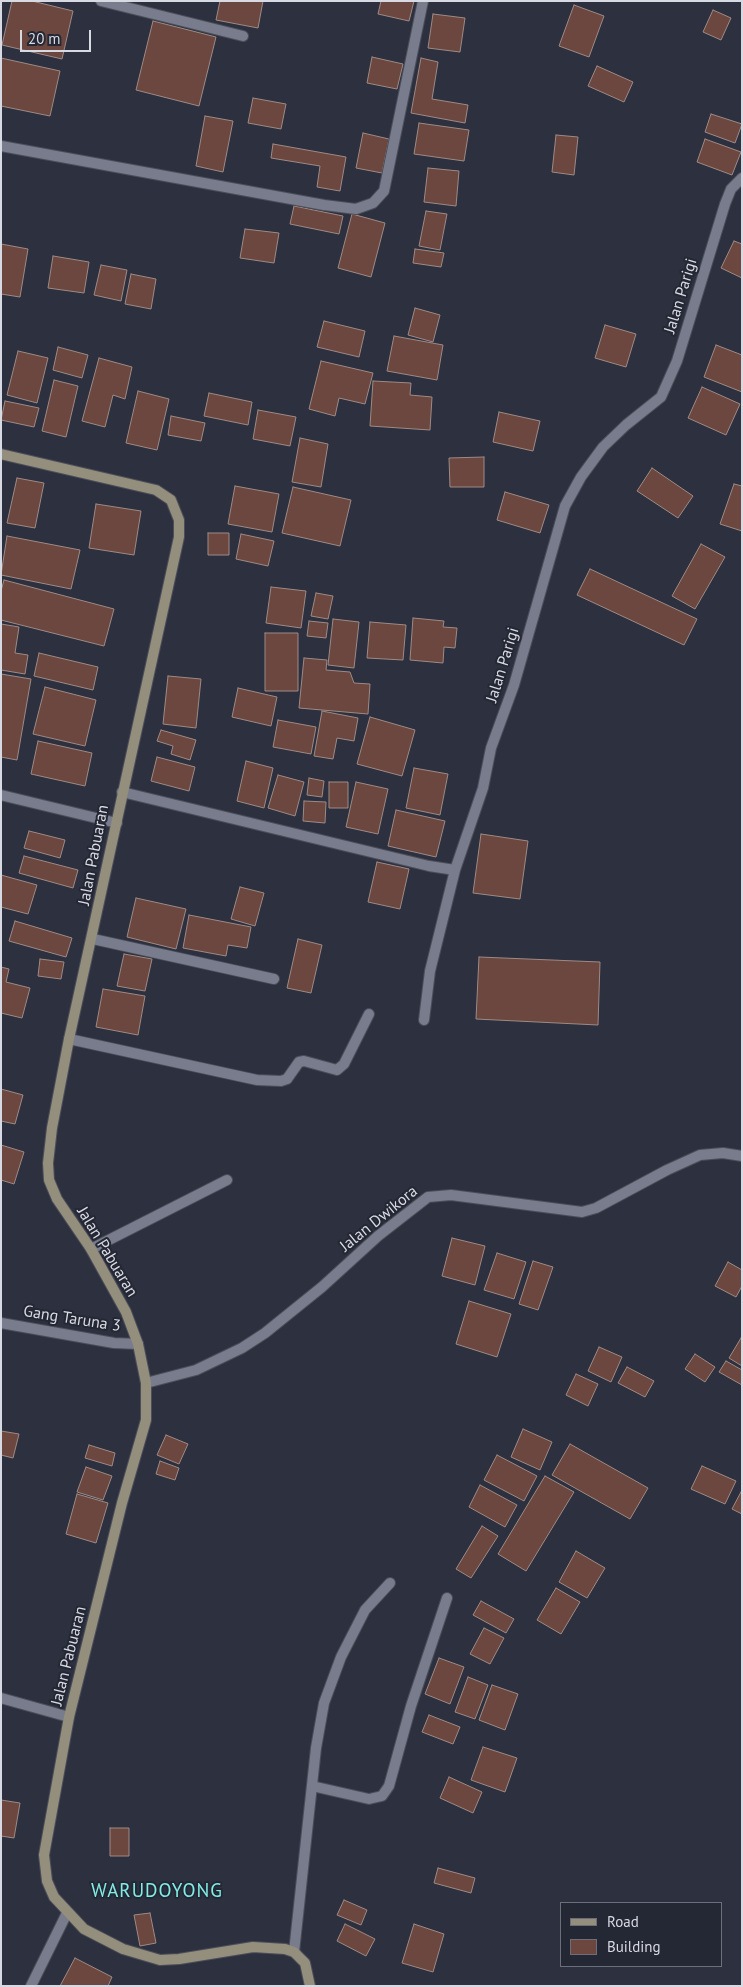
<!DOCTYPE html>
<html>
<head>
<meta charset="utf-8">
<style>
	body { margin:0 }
	#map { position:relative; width:743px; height:1987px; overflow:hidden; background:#2d313f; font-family:"PT Sans",sans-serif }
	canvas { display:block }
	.frame { position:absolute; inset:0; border:2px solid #d8dae3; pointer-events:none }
	.legend { position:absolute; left:560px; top:1902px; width:162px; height:65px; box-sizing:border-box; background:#242734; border:1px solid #6c6f7a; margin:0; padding:6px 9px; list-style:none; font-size:15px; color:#d8dae3 }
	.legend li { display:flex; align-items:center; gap:10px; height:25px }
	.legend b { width:25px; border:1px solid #6c6f7a }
	.scale { position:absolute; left:20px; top:30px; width:71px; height:22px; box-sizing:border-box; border:2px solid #d8dae3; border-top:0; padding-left:6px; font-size:15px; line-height:18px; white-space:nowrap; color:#d8dae3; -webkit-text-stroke:4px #242734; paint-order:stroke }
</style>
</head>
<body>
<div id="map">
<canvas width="743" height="1987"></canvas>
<div class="frame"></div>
<ul class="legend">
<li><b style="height:6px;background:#948e7c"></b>Road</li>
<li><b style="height:14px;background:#6b473f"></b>Building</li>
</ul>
<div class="scale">20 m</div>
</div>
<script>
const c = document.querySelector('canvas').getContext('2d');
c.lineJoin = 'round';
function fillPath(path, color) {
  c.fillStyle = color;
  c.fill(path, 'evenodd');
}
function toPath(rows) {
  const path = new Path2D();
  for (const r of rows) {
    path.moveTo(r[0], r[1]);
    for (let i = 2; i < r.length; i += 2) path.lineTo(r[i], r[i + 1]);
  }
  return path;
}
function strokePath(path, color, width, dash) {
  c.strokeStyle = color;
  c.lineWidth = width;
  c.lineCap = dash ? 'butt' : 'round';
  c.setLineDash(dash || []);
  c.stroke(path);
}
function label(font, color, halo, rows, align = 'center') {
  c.font = font + ' "PT Sans",sans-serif';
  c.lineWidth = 4;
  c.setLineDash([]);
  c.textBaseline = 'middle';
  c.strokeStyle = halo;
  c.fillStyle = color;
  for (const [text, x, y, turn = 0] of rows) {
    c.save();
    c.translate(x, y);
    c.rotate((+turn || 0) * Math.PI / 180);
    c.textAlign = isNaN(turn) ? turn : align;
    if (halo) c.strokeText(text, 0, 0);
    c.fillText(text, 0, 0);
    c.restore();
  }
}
const building = toPath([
	[12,1,32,1,73,11,62,59,2,45,12,1],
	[220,1,263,1,258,28,216,20,220,1],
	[381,1,414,1,409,21,378,14,381,1],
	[574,5,604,16,589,57,559,46,574,5],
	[713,10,731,18,721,40,703,32,713,10],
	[433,14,465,18,460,52,428,48,433,14],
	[153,21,216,37,199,106,136,90,153,21],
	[372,57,403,64,397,89,367,83,372,57],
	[1,58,60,71,50,116,1,106,1,58],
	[421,58,438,62,432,99,468,105,465,123,411,113,421,58],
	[597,66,633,82,624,102,588,86,597,66],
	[253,98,286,104,281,129,248,123,253,98],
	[711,114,742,124,735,143,705,132,711,114],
	[205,116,233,121,223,172,196,166,205,116],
	[419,123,469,130,464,161,414,154,419,123],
	[363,133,389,139,382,173,356,168,363,133],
	[556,135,578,137,574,175,552,172,556,135],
	[705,139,741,152,732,175,697,162,705,139],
	[273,144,346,157,340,191,317,187,320,166,271,158,273,144],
	[428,168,459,171,456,206,424,202,428,168],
	[294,206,343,216,339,234,290,224,294,206],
	[426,211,447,214,440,250,419,246,426,211],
	[352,214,385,223,371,277,338,268,352,214],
	[245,229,279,233,274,263,240,258,245,229],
	[734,241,742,244,742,278,721,268,734,241],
	[1,244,28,249,20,297,1,294,1,244],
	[415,249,444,253,441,267,413,263,415,249],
	[53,256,89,262,84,293,48,288,53,256],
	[101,265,127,270,121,301,94,295,101,265],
	[131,274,156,279,151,309,125,304,131,274],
	[415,308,440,315,433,342,408,335,415,308],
	[324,321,365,331,359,357,317,347,324,321],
	[605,325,636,334,626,367,595,358,605,325],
	[394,336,443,345,437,380,387,371,394,336],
	[716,345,742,355,742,392,704,377,716,345],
	[58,347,88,355,82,378,53,370,58,347],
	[18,351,48,358,37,403,7,395,18,351],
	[99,358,132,367,125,399,113,395,105,427,82,421,99,358],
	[321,361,373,373,365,404,339,398,335,416,309,409,321,361],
	[54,380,78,386,66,437,42,431,54,380],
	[373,381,411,383,410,395,432,397,430,430,370,426,373,381],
	[702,387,740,404,726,435,688,418,702,387],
	[138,391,169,399,157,450,126,443,138,391],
	[209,393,252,402,248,425,204,416,209,393],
	[5,401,39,408,34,427,1,420,5,401],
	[258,410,296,417,290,446,253,439,258,410],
	[499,412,540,421,533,451,493,442,499,412],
	[171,416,205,423,201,441,168,435,171,416],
	[300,438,328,444,321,487,292,482,300,438],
	[484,457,484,487,450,487,449,458,484,457],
	[652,468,693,496,678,518,637,491,652,468],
	[17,478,44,483,35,528,7,523,17,478],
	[734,484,742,486,742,531,720,524,734,484],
	[235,486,279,494,272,532,228,524,235,486],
	[293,487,351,500,340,546,282,533,293,487],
	[505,492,549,505,540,533,497,520,505,492],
	[96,504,141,511,134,555,89,548,96,504],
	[208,533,229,533,229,555,208,555,208,533],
	[241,534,274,541,268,566,236,559,241,534],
	[7,536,80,550,71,589,1,575,7,536],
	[701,544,725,557,695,609,672,596,701,544],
	[590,569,697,619,684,645,577,595,590,569],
	[4,580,114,609,104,646,1,620,1,591,4,580],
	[271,587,306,591,301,628,266,623,271,587],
	[316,593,333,596,328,619,311,616,316,593],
	[413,618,444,621,443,627,457,628,455,648,444,647,443,663,410,660,413,618],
	[333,619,359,622,354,668,328,665,333,619],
	[309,621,328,623,326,638,307,636,309,621],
	[370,622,406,625,403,660,367,658,370,622],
	[1,624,19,627,15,653,28,655,25,674,1,670,1,624],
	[265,633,298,633,298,691,265,691,265,633],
	[39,653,98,667,93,690,34,676,39,653],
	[304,658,327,660,326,670,350,672,354,683,370,684,368,714,299,708,304,658],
	[1,674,31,679,17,760,1,757,1,674],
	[168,676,201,679,196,728,163,724,168,676],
	[45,687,96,700,85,746,33,734,45,687],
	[238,688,277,697,271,726,232,717,238,688],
	[322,711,358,718,354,741,337,738,333,759,314,756,322,711],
	[370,717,415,730,402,776,357,764,370,717],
	[278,720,316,727,311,754,273,747,278,720],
	[161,730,196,740,190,760,171,754,173,746,157,741,161,730],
	[38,741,92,753,85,786,31,774,38,741],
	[157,757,195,767,189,791,151,781,157,757],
	[246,761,273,768,264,808,237,801,246,761],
	[414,768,448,774,440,815,406,808,414,768],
	[278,775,304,782,295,816,268,808,278,775],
	[309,778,324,781,322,797,307,795,309,778],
	[329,782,348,782,348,808,329,808,329,782],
	[356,782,388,789,378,834,346,827,356,782],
	[304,801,326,802,325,823,303,821,304,801],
	[396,810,445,821,436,857,388,846,396,810],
	[29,831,65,840,60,858,24,848,29,831],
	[481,834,528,841,520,899,473,893,481,834],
	[24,856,78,870,73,888,19,873,24,856],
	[377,862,409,869,400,909,368,902,377,862],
	[1,875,37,885,28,914,1,907,1,875],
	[240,887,264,893,255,926,231,919,240,887],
	[136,898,186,909,176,949,127,937,136,898],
	[189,915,251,927,247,948,228,945,226,956,183,948,189,915],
	[15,921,72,938,66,957,9,941,15,921],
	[298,939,322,945,311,993,287,988,298,939],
	[124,954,152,959,145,991,117,986,124,954],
	[479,957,600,962,598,1025,476,1019,479,957],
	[40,959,64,962,61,979,38,976,40,959],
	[1,967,9,969,6,982,30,988,22,1018,1,1013,1,967],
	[103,989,145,996,138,1035,96,1027,103,989],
	[1,1089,23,1095,15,1124,1,1121,1,1089],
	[1,1145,24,1152,14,1184,1,1180,1,1145],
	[452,1238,485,1246,475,1285,442,1276,452,1238],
	[497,1253,526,1262,514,1299,484,1290,497,1253],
	[533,1261,553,1267,538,1310,519,1304,533,1261],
	[728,1262,742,1270,742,1286,736,1297,715,1286,728,1262],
	[469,1301,511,1314,497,1357,456,1344,469,1301],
	[741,1338,742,1339,742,1366,729,1358,741,1338],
	[599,1347,622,1357,611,1382,588,1371,599,1347],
	[695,1354,715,1367,705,1382,685,1369,695,1354],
	[726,1361,742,1370,742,1385,719,1372,726,1361],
	[627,1367,654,1381,645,1397,618,1383,627,1367],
	[576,1374,598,1384,588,1406,566,1395,576,1374],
	[523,1429,552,1442,540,1470,511,1457,523,1429],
	[1,1431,19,1434,13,1458,1,1455,1,1431],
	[166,1435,188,1444,179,1464,157,1455,166,1435],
	[570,1444,648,1488,630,1519,552,1475,570,1444],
	[89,1445,115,1453,112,1466,85,1458,89,1445],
	[497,1455,537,1476,524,1501,484,1480,497,1455],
	[160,1461,179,1468,175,1480,156,1474,160,1461],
	[702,1466,736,1481,725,1504,691,1489,702,1466],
	[86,1467,112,1476,103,1500,77,1492,86,1467],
	[545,1476,574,1492,526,1571,498,1554,545,1476],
	[480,1485,517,1505,505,1527,469,1507,480,1485],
	[742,1490,742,1514,732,1509,742,1490],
	[77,1494,108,1503,96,1543,66,1534,77,1494],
	[482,1526,498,1536,471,1578,456,1569,482,1526],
	[576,1551,605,1568,587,1598,559,1582,576,1551],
	[556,1588,580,1602,561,1634,537,1620,556,1588],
	[481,1601,514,1619,506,1633,473,1615,481,1601],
	[484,1628,504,1638,490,1664,470,1654,484,1628],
	[439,1658,464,1667,450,1704,425,1694,439,1658],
	[468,1677,488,1685,475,1719,455,1712,468,1677],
	[492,1685,518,1694,505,1730,479,1720,492,1685],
	[429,1715,460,1727,453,1744,422,1732,429,1715],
	[483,1747,517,1758,505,1792,471,1780,483,1747],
	[449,1777,482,1792,473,1813,440,1798,449,1777],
	[1,1800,20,1803,14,1838,1,1836,1,1800],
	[110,1828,129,1828,129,1856,110,1856,110,1828],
	[438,1868,475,1878,471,1893,434,1883,438,1868],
	[344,1900,367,1910,361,1925,337,1915,344,1900],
	[150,1913,156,1943,140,1946,134,1915,150,1913],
	[345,1924,375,1939,366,1956,337,1941,345,1924],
	[414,1924,444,1934,433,1972,402,1963,414,1924],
	[75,1958,112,1977,108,1986,60,1986,75,1958]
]);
fillPath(building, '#6b473f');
strokePath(building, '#9e8a85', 1);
const street = toPath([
	[101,1,243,36],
	[1,146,324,205,356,209,373,203,384,191,423,1],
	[122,792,429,866,455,870,483,788,491,748,514,685,565,506,581,477,603,447,626,425,661,397,677,361,725,204,731,189,742,178],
	[1,795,117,823],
	[93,939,274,979],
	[424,1020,430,971,455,870],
	[69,1039,257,1080,281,1081,287,1079,299,1062,304,1061,337,1070,344,1064,369,1014],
	[91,1249,227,1180],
	[1,1323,114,1343,138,1344],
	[146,1383,196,1370,242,1348,265,1333,322,1287,378,1236,428,1197,451,1195,582,1212,596,1208,667,1170,700,1155,723,1153,742,1156],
	[1,1698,69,1717],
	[312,1786,369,1799,382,1796,389,1786,411,1706,447,1598],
	[294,1952,316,1748,324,1703,341,1657,365,1610,390,1583],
	[31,1986,67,1913]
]);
const secondary = toPath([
	[1,454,156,490,171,500,179,520,179,537,69,1039,52,1128,48,1163,49,1180,57,1199,91,1249,126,1312,138,1344,146,1383,146,1420,122,1503,69,1717,44,1855,47,1881,54,1897,84,1929,123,1949,160,1960,179,1959,253,1947,285,1949,294,1952,305,1963,310,1986]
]);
strokePath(street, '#4c4e5a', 12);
strokePath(secondary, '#4c4e5a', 12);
strokePath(street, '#787c8c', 10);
strokePath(secondary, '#948e7c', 10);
label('16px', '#d8dae3', '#242734', [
	["Jalan Parigi",681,296,-73],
	["Jalan Parigi",503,665,-73],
	["Jalan Pabuaran",94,855,-79],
	["Jalan Dwikora",379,1219,-39],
	["Jalan Pabuaran",107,1252,59],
	["Gang Taruna 3",72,1319,9],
	["Jalan Pabuaran",69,1656,-76]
]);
c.letterSpacing = '1px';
label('19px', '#82ede6', '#242734', [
	["WARUDOYONG",157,1892]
]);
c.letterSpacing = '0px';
</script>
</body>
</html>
